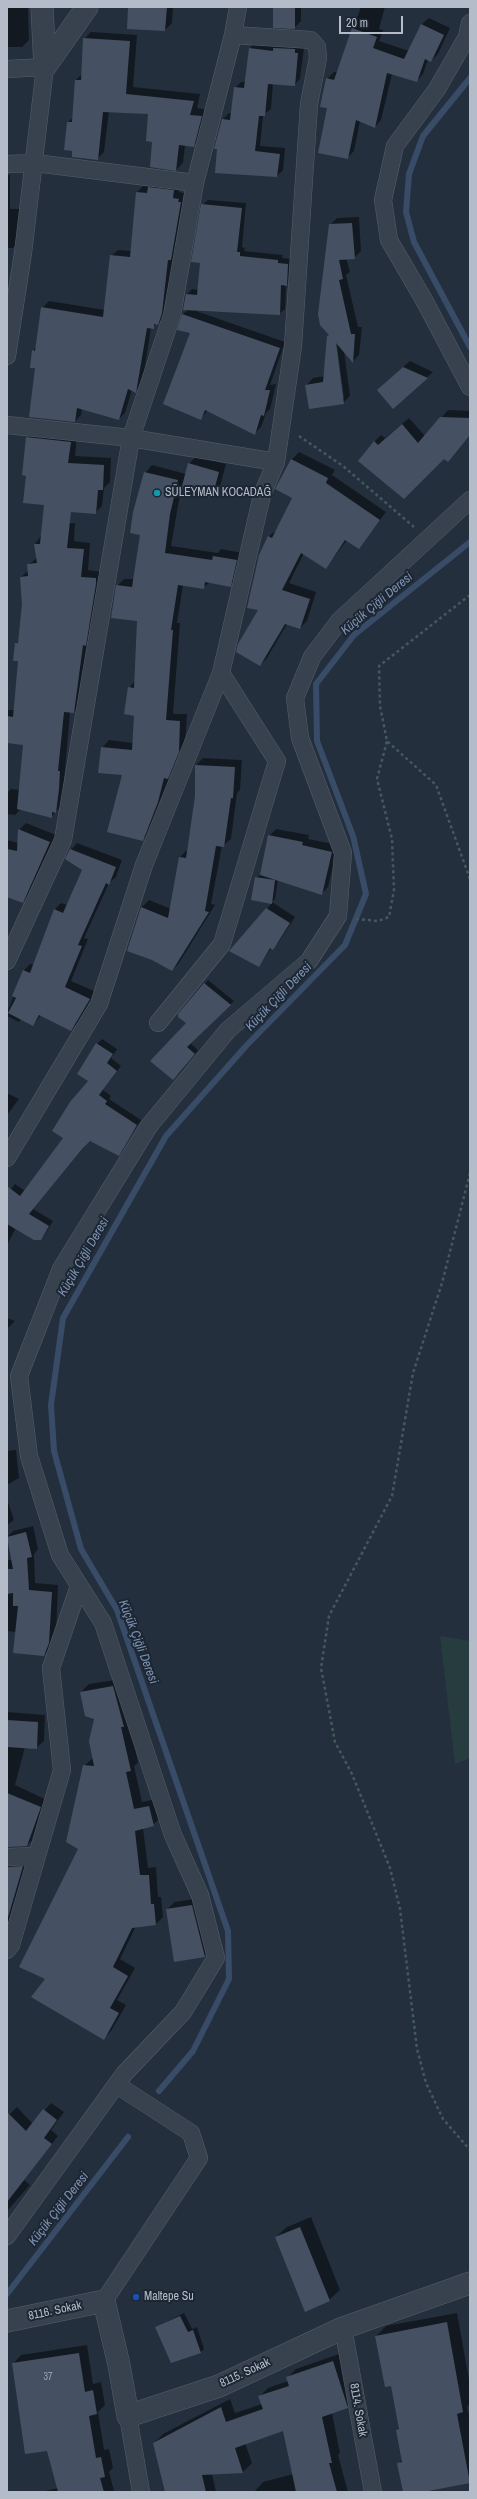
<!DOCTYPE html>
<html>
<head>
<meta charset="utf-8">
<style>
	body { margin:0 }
	#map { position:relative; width:477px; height:2499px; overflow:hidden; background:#242f3e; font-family:"Archivo Narrow",sans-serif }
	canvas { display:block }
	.frame { position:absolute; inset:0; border:8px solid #b4bcc9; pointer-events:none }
	.scale { position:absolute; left:339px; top:16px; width:64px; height:18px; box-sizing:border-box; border:2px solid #b4bcc9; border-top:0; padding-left:5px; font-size:12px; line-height:14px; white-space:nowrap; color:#b4bcc9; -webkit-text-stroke:3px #1d2633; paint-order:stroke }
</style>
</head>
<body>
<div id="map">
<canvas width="477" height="2499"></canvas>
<div class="frame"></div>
<div class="scale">20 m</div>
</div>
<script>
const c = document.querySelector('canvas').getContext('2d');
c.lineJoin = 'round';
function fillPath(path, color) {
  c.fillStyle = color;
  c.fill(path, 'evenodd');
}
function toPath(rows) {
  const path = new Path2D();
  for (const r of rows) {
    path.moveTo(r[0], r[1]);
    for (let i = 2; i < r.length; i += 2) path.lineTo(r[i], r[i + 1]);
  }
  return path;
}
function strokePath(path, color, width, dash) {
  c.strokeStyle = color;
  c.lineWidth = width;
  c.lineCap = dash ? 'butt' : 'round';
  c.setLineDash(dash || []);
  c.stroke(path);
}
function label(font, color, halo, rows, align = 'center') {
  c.font = font + ' "Archivo Narrow",sans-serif';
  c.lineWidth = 4;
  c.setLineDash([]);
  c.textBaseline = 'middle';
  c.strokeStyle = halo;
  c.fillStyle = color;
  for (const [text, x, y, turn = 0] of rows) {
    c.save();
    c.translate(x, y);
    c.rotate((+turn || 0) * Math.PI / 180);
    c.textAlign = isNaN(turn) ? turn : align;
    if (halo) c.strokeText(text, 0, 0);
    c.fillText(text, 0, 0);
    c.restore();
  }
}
fillPath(toPath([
	[440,1636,470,1641,470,1758,455,1764]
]), '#263c3f');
fillPath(toPath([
	[7,7,28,7,29,40,22,47,7,47],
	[129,7,173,7,172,23,165,30],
	[274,7,301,7,301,21,294,28],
	[361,7,385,7,379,29,383,30,379,41,409,51,422,24,429,18,450,28,438,54,431,61,428,59,423,74,417,81,392,74,381,120,375,127,360,121,354,151,347,158,328,107,327,79,334,72,337,72],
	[91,32,137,35,133,87,200,94,197,108,208,110,201,138,194,145,185,145,183,163,176,170,154,141,150,113,109,111,104,152,97,159,73,150,68,122,74,117,76,80,82,74,84,39],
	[255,42,304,48,300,79,294,85,273,83,271,109,263,115,260,146,285,148,283,170,277,176,223,119,229,113,232,114,235,88,241,82,246,82,250,48],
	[7,175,10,175,10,209,21,209,20,241,13,248,7,248],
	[155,181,180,184,179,192,184,193,168,305,164,318,151,328,142,385,135,391,132,390,125,413,119,419,82,408,81,415,75,421,36,367,33,351,36,347,42,308,49,301,105,310,111,256,118,250,131,251,137,192,143,186,150,187],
	[208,200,246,203,242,247,245,248,244,251,283,255,282,258,293,259,292,280,286,285,285,309,279,314,196,311,285,342,270,385,276,384,270,409,266,413,261,427,255,433,208,410,200,419,191,332,179,329,183,314,188,310,187,294,192,289,198,290,202,262,202,205],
	[359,217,361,251,354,258,346,258,350,272,346,275,358,327,362,327,359,355,353,361,344,351,350,396,343,403,307,385,313,378,325,376,330,334,330,225,337,218],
	[334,338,336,338,344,398,342,398],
	[410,361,433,372,393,407,384,384],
	[448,410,470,411,470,435,444,457,404,497,374,442,381,435,385,438,409,418,425,436],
	[34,430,77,435,75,456,111,458,110,482,104,488,102,506,95,513,45,504,27,475,27,438],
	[299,452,335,470,332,475,386,512,359,548,347,540,326,568,304,553,289,583,316,592,307,621,300,628,287,624,267,658,260,665,259,610,269,536,277,530,293,497,277,489,292,459],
	[196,456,226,464,219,490,212,497,181,489,171,546,218,553,221,549,243,553,238,578,230,586,210,582,203,588,183,585,177,623,180,623,173,714,187,714,185,744,175,770,170,775,165,794,150,833,143,840,123,774,102,748,109,740,133,743,135,715,129,688,135,681,138,620,117,586,124,579,134,579,141,534,145,473,152,465,186,474,189,464],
	[75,523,74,541,90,543,88,570,102,572,81,705,74,712,70,712,62,805,51,817,21,809,15,815,7,814,7,793,11,789,20,790,24,744,7,742,7,710,15,710,20,660,16,644,19,640,23,604,21,577,29,570,28,565,37,558,35,544,49,525],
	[203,758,242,760,240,790,237,793,231,839,222,846,211,904,215,905,179,963,172,970,153,959,128,950,142,907,149,900,171,909,180,857,187,850,196,796,196,765],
	[26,823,56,835,29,895,23,902,7,895,7,840,18,843,19,830],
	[276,829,309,835,308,839,338,845,328,887,321,894,278,880,275,899,272,902,295,917,278,943,271,948,259,966,267,909,272,903,253,900,256,878,262,874,269,836],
	[77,843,122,860,116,877,109,883,84,938,88,939,71,981,96,992,78,1023,71,1029,41,1015,33,1025,21,1019,19,1022,7,1016,7,1013,24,970,30,964,34,965,54,910,61,903,67,905,84,870,71,850],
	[208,980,234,1001,190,1043,198,1050,177,1076,187,1023,179,1014],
	[102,1039,117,1049,111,1058,121,1066,103,1090,111,1096,109,1099,141,1120,118,1155,90,1140,33,1209,53,1221,45,1234,40,1239,16,1228,7,1245,7,1194,15,1184,25,1191,65,1138,89,1081,97,1044],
	[7,1093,19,1099,7,1115],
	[7,1318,15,1321,7,1329],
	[16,1450,19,1478,7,1485,7,1451],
	[7,1499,14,1520,7,1525],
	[33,1526,38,1549,34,1554,35,1583,58,1585,56,1635,51,1648,44,1655,16,1632,7,1631,7,1560,12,1560,7,1537,13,1531],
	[121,1679,138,1763,134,1766,142,1802,156,1799,161,1817,153,1825,143,1828,148,1868,156,1867,158,1897,161,1897,163,1917,156,1924,136,1926,120,1959,135,1968,117,2000,126,2005,111,2031,104,2038,47,1979,79,1848,84,1766,93,1758,95,1719,81,1692,89,1684],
	[7,1712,45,1715,44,1741,36,1748,25,1747,15,1785,47,1800,35,1838,27,1845,7,1846],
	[13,1860,30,1860,14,1913,7,1926,7,1866],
	[200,1898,212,1949,204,1956,167,1909,175,1902],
	[51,2103,64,2112,51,2130,58,2136,24,2180,30,2185,7,2211,7,2117,17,2107,33,2124],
	[311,2217,340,2290,329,2300,276,2237,287,2227],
	[184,2313,192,2329,197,2327,204,2349,201,2352,156,2327],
	[457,2313,470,2385,470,2404,467,2407,470,2419,470,2482,418,2492,404,2492,398,2464,403,2459,397,2430,400,2427,392,2385,376,2336,386,2326],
	[87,2345,93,2384,101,2382,105,2405,98,2412,104,2450,109,2449,113,2468,109,2472,114,2491,41,2492,58,2488,48,2450,13,2364,21,2355],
	[342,2353,356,2398,347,2407,332,2413,340,2453,338,2455,348,2492,254,2492,263,2482,293,2474,284,2430,245,2443,252,2463,243,2472,212,2474,216,2492,166,2492,154,2443,163,2434,230,2399,235,2413,262,2404,259,2397,268,2388,288,2381,287,2378,296,2369]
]), '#0007');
strokePath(toPath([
	[470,78,423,136,409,174,406,212,414,242,470,347],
	[159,2091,193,2051,229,1979,228,1931,117,1610,81,1549,54,1451,51,1405,63,1318,166,1136,246,1046,345,945,366,894,353,836,317,741,316,684,354,635,470,542],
	[7,2294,128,2137]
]), '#394c67', 6);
fillPath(toPath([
	[128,7,167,7,165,31,127,29],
	[273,7,295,7,295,29,273,28],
	[421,24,444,35,431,62,425,59,417,82,387,73,375,128,356,120,348,159,318,153,327,108,320,107,326,78,334,80,352,28,377,37,373,48,404,59],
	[83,38,130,41,126,94,194,101,190,115,202,116,194,147,179,145,176,171,150,167,152,142,146,141,148,114,103,112,98,160,72,157,72,151,64,150,67,122,72,122,75,80,81,80],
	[249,48,273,51,273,48,295,49,295,53,298,53,295,86,268,84,265,116,259,116,255,151,280,154,277,177,215,173,217,149,214,149,222,119,230,120,234,87,244,88],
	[148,187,174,190,173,198,179,199,178,202,181,202,171,260,168,260,162,313,158,325,154,324,154,329,147,328,136,393,128,389,119,420,77,408,75,422,29,417,35,368,30,368,32,350,35,351,41,307,103,317,110,255,130,257,136,192,147,193],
	[201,204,242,208,237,252,240,252,240,256,278,260,278,263,288,264,287,286,281,285,280,315,183,310,186,294,197,295,200,263,191,262],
	[352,223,355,259,339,260,343,279,339,280,351,334,355,334,353,363,336,343,344,404,309,409,305,385,323,382,327,336,329,335,320,325,318,314,329,224],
	[182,314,280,348,265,390,270,390,264,416,261,415,255,435,205,410,201,420,163,404,190,333,177,330],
	[403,367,428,378,393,409,377,390],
	[440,417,470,418,470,435,448,462,444,459,404,499,358,461,374,441,378,445,402,424,418,443],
	[26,437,71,442,68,463,104,465,103,490,98,490,96,514,71,512,67,548,84,549,81,577,96,578,96,584,86,646,83,645,74,713,64,712,58,771,60,771,59,789,56,813,52,812,52,818,17,809,23,745,7,743,7,716,13,717,18,661,13,661,15,643,18,643,22,604,20,577,28,576,27,564,37,563,34,544,40,544,44,505,23,503,26,476,22,475],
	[291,459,328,478,326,483,380,520,359,549,345,540,326,569,301,553,282,590,310,599,300,629,285,624,260,666,236,652,238,644,258,610,247,608,259,555,268,536,272,538,292,498,275,489],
	[188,463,219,472,212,498,181,490],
	[144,472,178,480,170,514,165,553,212,560,213,556,237,560,231,587,205,582,204,589,178,585,171,630,173,630,166,720,180,721,179,752,168,779,164,778,158,802,143,841,107,832,122,775,98,773,101,747,132,750,134,716,124,714,128,687,134,688,137,621,111,618,116,585,132,587,140,535,130,533,133,512],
	[195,765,235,767,233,798,231,798,224,847,216,846,205,911,209,912,172,971,152,960,127,951,141,907,168,918,179,857,186,858,195,796],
	[18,829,50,842,23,903,7,897,7,849,17,851],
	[268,835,303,842,302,845,332,852,322,895,260,875],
	[70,849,116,867,109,885,106,883,78,945,82,946,65,987,90,999,71,1031,39,1015,33,1026,8,1013,16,998,12,996,23,970,30,973,54,909,63,913,82,870,65,859],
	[255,877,275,880,272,904,251,900],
	[266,908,290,923,273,950,270,948,259,967,229,951],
	[204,983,231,1005,187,1047,195,1054,173,1080,150,1061,186,1023,178,1017,178,1014],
	[96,1043,113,1054,107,1063,117,1071,99,1095,107,1101,105,1104,137,1125,119,1156,90,1141,83,1148,29,1214,49,1226,41,1240,34,1240,7,1224,7,1186,20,1196,63,1138,52,1131,70,1102,88,1081,77,1074],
	[26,1532,32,1557,27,1558,29,1590,52,1592,49,1643,44,1656,13,1653,18,1606,13,1606,13,1593,7,1594,7,1569,13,1569,7,1537],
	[113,1686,124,1727,121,1727,131,1771,126,1772,134,1809,149,1806,154,1826,135,1831,140,1875,149,1875,151,1904,154,1904,156,1925,132,1928,113,1967,128,1976,110,2008,119,2013,104,2040,31,1997,45,1979,19,1967,78,1849,66,1842,83,1765,94,1766,89,1741,94,1719,85,1716,80,1692],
	[7,1720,38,1722,37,1749,7,1747],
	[7,1793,41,1807,27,1846,7,1847],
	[23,1866,7,1921,7,1922,7,1867],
	[192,1905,205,1957,174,1962,166,1909],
	[43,2109,57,2120,44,2138,52,2144,7,2202,7,2112,26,2131],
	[300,2227,330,2301,305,2312,275,2237],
	[180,2316,188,2332,193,2330,201,2353,171,2363,155,2327],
	[447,2322,463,2412,457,2414,470,2483,423,2492,403,2492,397,2463,402,2462,396,2430,399,2429,391,2386,385,2387,375,2336],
	[79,2353,85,2392,93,2390,97,2414,89,2416,96,2458,101,2457,105,2477,100,2478,104,2492,58,2492,47,2451,25,2454,12,2363],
	[333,2361,348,2408,322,2417,332,2463,329,2463,337,2492,296,2492,283,2431,235,2448,243,2473,202,2475,206,2492,165,2492,153,2443,221,2407,226,2422,263,2409,258,2396,289,2386,286,2377]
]), '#455162');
const minor = toPath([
	[470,23,467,37,437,89,395,146,383,200,389,240,424,300,470,387],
	[7,69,45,67,23,253,7,356],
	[7,164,35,163,195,183],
	[7,425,131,438,276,462],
	[7,961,63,840,131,438,172,315,195,183,233,35],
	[158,1023,222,944,277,761,221,673],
	[7,1158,99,1004,144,865,221,673,262,495,276,462,293,346,309,104,318,58,317,47,311,40,233,35,238,7],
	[7,1857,37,1856],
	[7,1950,11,1945,62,1770,51,1668,79,1586],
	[7,2236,124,2074,183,2012,216,1958,200,1895,173,1835,103,1623,60,1555,29,1456,19,1376,61,1269,149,1126,228,1030,309,961,338,916,343,853,300,738,295,698,312,657,340,620,470,500],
	[104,2301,199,2158,191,2133,117,2085],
	[343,2328,373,2492],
	[128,2416,141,2492]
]);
const tertiary = toPath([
	[42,7,45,67],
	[45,67,87,7],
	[7,2321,104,2301,119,2365,128,2416,219,2386,343,2328,470,2283]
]);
strokePath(minor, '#565f6c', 18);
strokePath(tertiary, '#565f6c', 23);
strokePath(toPath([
	[299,436,343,466,414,527],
	[470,595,379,666,380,706,387,741,436,785,470,879],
	[356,919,378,921,389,917,394,890,392,839,377,779,387,741],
	[470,1173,442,1283,413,1373,392,1496,329,1616,321,1668,335,1742,352,1774,390,1868,400,1909,417,2049,426,2083,443,2119,470,2150]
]), '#44595c', 2.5, [3, 3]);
strokePath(minor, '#38414e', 17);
strokePath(tertiary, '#38414e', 22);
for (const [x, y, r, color] of [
	[157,493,4,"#0f9aa8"],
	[136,2297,4,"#1a4fb4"]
]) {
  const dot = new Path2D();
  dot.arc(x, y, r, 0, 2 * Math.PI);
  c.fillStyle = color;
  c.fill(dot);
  strokePath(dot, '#1d2633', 1.5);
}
label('10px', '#98a1af', null, [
	["37",48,2377]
]);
label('12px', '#b4bcc9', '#1d2633', [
	["SÜLEYMAN KOCADAĞ",165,493],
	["Maltepe Su",144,2297]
], 'left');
label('12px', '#b4bcc9', '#1d2633', [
	["8116. Sokak",55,2311,-12],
	["8115. Sokak",245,2373,-25],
	["8114. Sokak",358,2410,80]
]);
label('italic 13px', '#7c92b1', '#1d2633', [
	["Küçük Çiğli Deresi",377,604,-40],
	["Küçük Çiğli Deresi",279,997,-46],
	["Küçük Çiğli Deresi",84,1257,-60],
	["Küçük Çiğli Deresi",138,1642,69],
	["Küçük Çiğli Deresi",59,2209,-52]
]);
</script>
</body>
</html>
